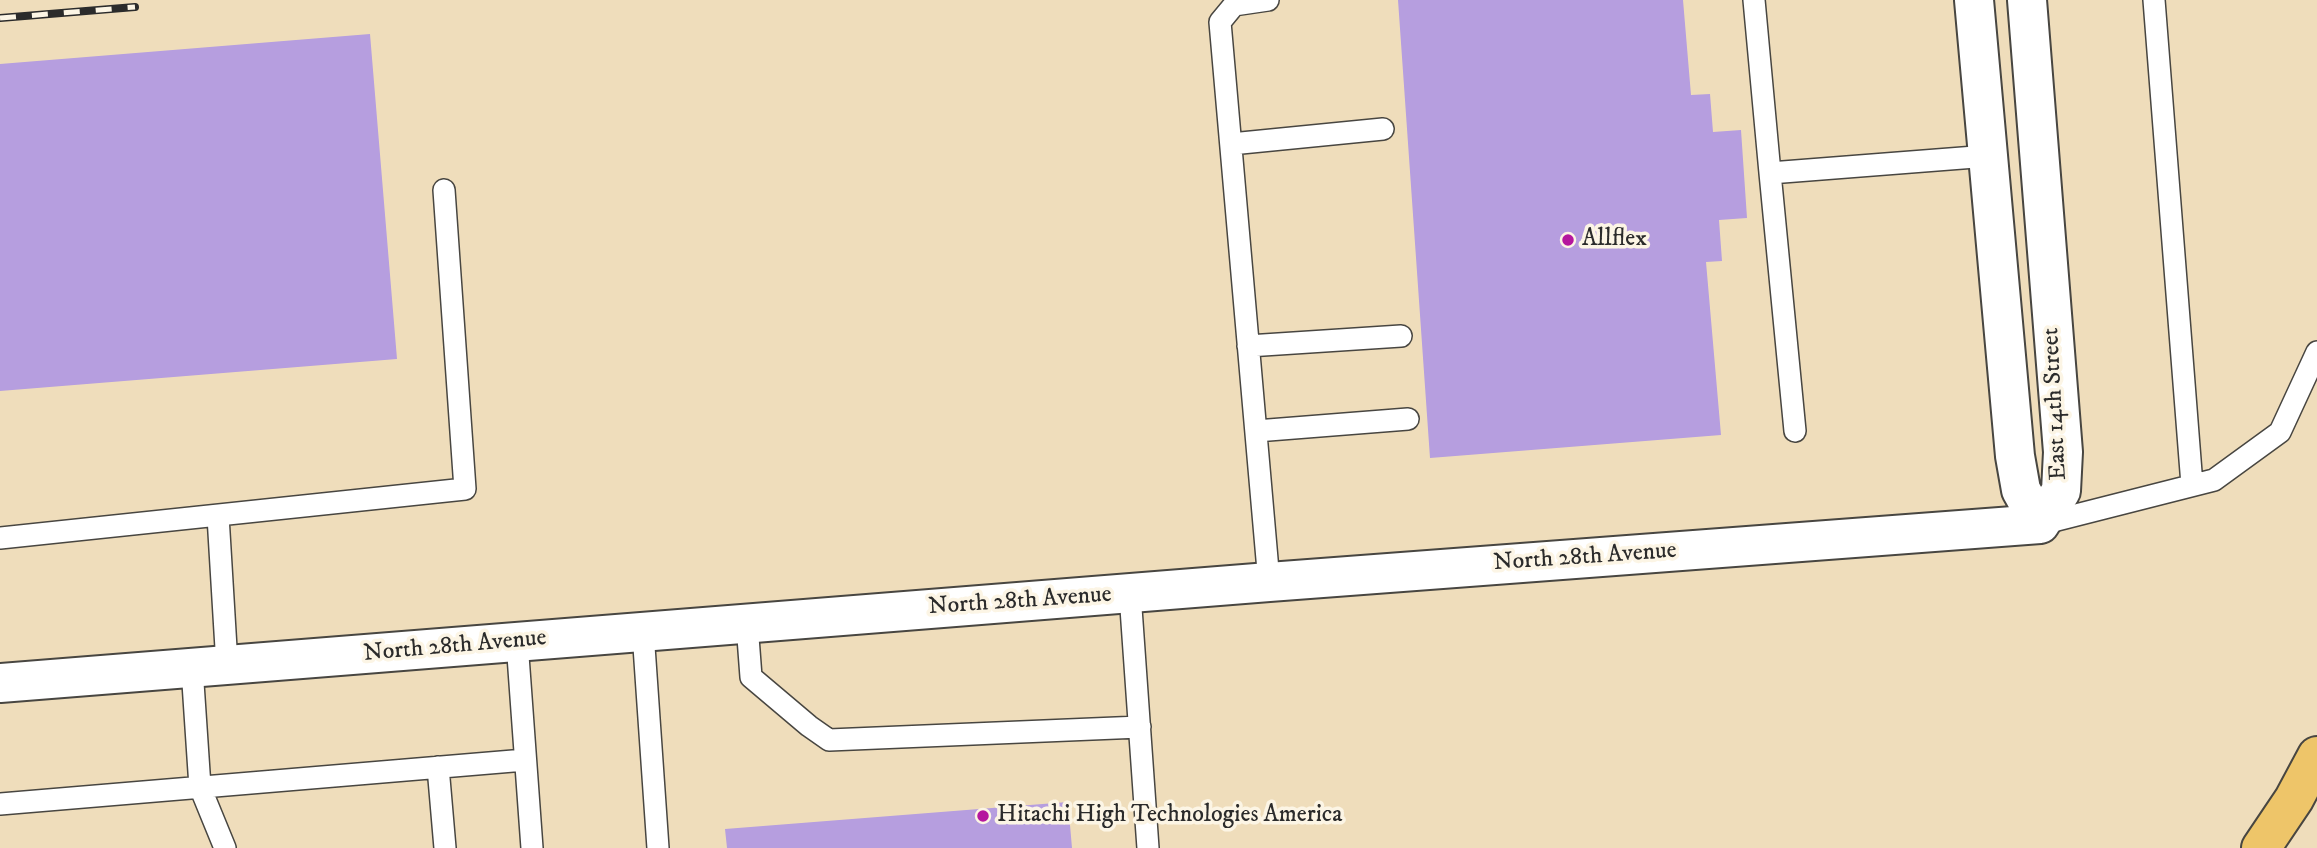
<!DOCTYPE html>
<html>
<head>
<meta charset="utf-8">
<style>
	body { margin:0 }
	canvas { display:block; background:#efddbb }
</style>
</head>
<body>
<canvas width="2317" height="848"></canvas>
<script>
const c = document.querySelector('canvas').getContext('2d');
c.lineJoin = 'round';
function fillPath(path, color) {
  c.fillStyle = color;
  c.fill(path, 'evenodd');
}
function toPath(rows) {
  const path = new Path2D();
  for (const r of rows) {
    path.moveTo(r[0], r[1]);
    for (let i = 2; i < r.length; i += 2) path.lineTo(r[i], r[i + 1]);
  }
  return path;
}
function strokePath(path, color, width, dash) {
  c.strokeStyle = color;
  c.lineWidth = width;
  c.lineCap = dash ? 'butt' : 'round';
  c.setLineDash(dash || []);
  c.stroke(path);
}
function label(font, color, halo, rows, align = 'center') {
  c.font = font + ' "IM FELL DW Pica",serif';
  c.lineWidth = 7;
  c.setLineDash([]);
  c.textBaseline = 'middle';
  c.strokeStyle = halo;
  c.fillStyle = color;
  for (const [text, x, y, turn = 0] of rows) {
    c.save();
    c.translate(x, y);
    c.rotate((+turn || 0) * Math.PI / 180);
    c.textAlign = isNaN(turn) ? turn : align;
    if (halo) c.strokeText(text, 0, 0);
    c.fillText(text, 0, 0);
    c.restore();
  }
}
fillPath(toPath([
	[1398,0,1683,0,1691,95,1710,94,1713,132,1741,130,1747,218,1719,220,1722,261,1706,262,1721,435,1430,458],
	[370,34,397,359,0,391,0,64],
	[1068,802,1072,848,727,848,725,829]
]), '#b69edf');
const lane = toPath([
	[1268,0,1234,5,1220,22,1269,582],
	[1754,0,1770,173,1988,156],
	[2154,0,2192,485],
	[1231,144,1383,129],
	[1770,173,1795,431],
	[1248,346,1401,336],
	[1256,431,1408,419],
	[218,516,227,665],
	[2041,524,2214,480,2280,432,2317,352],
	[0,538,465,489,444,190],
	[1130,594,1148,848],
	[747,624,751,677,809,726,829,740,1140,727],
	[643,632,658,848],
	[517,642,532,848],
	[192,668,200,787,225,848],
	[438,767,445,848],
	[0,804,525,760]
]);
const street = toPath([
	[1974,0,2015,456,2021,490,2040,524],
	[2027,0,2063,452,2061,491,2040,524],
	[0,683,1269,582,2040,524]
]);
const highway = toPath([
	[2261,848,2294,799,2317,756]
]);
strokePath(lane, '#484641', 24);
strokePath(street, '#484641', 42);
strokePath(highway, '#484641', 42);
strokePath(lane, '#fff', 21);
strokePath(street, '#fff', 38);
strokePath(highway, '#eec569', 38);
const rail = toPath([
	[0,18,135,7]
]);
strokePath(rail, '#2b2b2b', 8);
strokePath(rail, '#fcf5e5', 5, [16]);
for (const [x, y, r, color] of [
	[1568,240,7,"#b5179e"],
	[983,816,7,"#b5179e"]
]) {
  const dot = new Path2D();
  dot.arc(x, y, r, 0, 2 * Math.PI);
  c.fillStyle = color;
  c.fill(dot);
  strokePath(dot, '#fcf5e5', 2.5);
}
label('24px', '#2b2b2b', '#fcf5e5', [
	["Allflex",1582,240],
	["Hitachi High Technologies America",997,816]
], 'left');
label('24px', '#2b2b2b', '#fcf5e5', [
	["East 14th Street",2056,404,-93],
	["North 28th Avenue",1585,558,-4],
	["North 28th Avenue",1020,602,-4],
	["North 28th Avenue",455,647,-5]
]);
</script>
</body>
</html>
